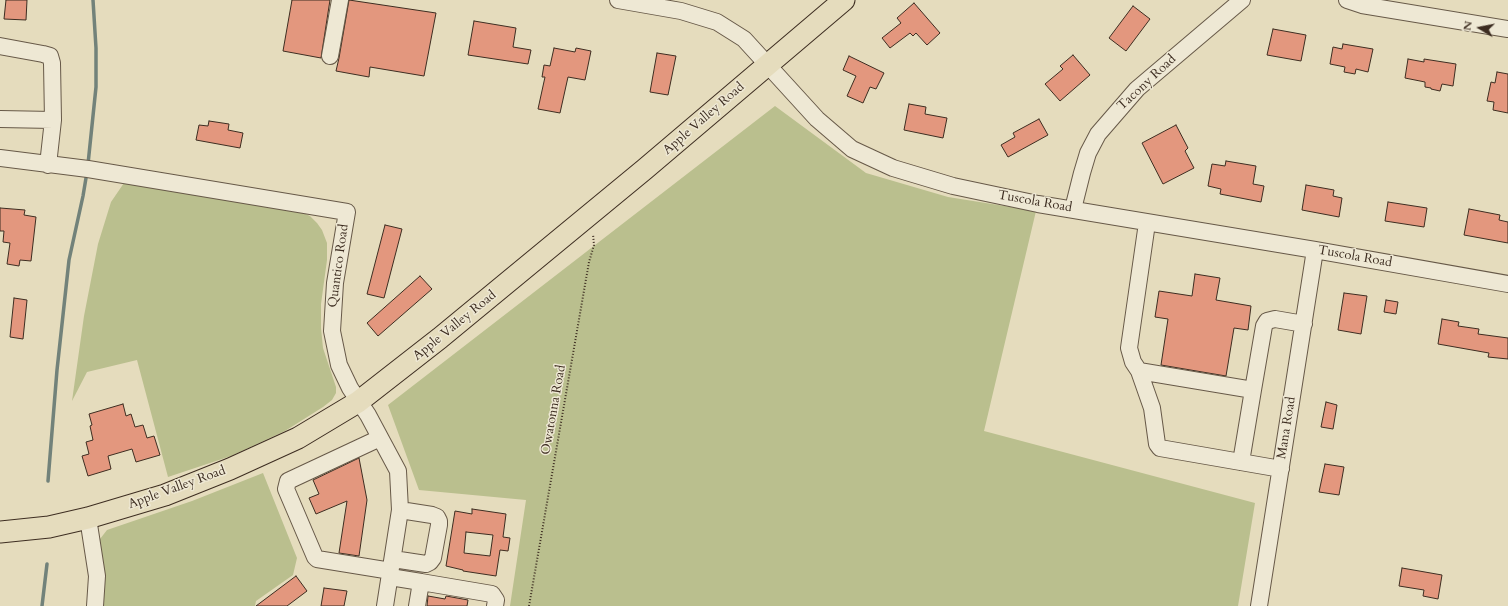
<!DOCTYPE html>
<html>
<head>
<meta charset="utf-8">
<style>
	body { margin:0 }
	#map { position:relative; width:1508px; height:606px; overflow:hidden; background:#e5dcbd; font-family:Cardo,serif }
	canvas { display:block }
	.north { position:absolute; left:1460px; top:8px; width:40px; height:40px; -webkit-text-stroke:3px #eee8d4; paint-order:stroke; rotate:280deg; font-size:11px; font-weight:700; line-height:16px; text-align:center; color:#3d2d21 }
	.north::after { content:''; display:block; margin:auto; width:14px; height:18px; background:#3d2d21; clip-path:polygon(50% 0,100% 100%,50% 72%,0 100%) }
</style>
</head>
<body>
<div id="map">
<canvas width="1508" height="606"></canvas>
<div class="north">N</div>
</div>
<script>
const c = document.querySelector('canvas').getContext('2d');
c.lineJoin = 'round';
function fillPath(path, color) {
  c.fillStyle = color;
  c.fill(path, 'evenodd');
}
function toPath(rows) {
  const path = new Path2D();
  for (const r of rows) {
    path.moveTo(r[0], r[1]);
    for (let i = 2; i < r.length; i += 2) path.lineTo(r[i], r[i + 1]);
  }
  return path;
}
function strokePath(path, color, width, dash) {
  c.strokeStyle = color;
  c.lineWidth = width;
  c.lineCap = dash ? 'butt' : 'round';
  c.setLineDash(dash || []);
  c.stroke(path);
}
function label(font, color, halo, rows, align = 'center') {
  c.font = font + ' Cardo,serif';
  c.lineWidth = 3;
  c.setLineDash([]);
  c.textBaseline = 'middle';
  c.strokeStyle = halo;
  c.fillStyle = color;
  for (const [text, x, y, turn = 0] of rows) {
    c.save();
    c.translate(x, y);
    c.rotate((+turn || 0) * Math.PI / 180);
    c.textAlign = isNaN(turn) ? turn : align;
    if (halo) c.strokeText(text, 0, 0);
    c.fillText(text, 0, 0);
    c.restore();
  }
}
fillPath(toPath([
	[775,106,866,173,948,197,1036,211,984,431,1255,503,1238,606,510,606,526,500,419,490,388,405],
	[126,180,299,211,310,216,317,223,322,230,327,243,327,260,321,304,321,328,323,348,336,387,336,393,332,400,323,407,285,431,231,456,168,477,137,360,87,372,72,401,84,316,98,244,111,202],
	[263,473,297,558,293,575,256,601,255,606,101,606,100,544,100,539,107,530,192,501]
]), '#babf8e');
strokePath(toPath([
	[88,164,96,87,96,48,93,0],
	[48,481,57,370,69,260,83,196,87,172],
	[42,606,47,564]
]), '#72827a', 3.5);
const building = toPath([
	[6,0,27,0,26,20,4,19,6,0],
	[292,0,330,0,321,58,283,51,292,0],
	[349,0,436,13,424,76,370,67,369,77,336,71,339,58,349,0],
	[914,3,940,33,927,45,916,33,913,36,910,33,890,48,882,38,901,23,897,18,914,3],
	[1133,6,1150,19,1126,51,1109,38,1133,6],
	[474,21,516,28,513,47,531,50,528,64,468,55,474,21],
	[1273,29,1306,35,1301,61,1267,55,1273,29],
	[1343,44,1373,49,1368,72,1356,69,1355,74,1344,72,1345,67,1330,64,1333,47,1342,49,1343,44],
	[554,48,575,52,576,48,591,51,585,80,568,77,560,113,538,109,545,77,542,77,544,65,550,66,554,48],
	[657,53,676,56,668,95,650,92,657,53],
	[1073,55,1090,75,1060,101,1045,84,1063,69,1060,66,1073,55],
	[849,56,884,73,876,89,870,87,863,103,847,96,856,76,843,70,849,56],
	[1408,59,1424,62,1424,59,1456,64,1453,86,1442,84,1440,91,1431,89,1431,88,1425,87,1425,82,1405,78,1408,59],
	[1497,72,1508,74,1508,113,1493,110,1494,102,1487,101,1491,82,1495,83,1497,72],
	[909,104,926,107,925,114,947,118,943,138,904,130,909,104],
	[1039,119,1048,135,1008,157,1001,145,1015,137,1013,133,1039,119],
	[209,121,229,124,228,130,243,133,240,148,196,140,199,125,208,126,209,121],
	[1176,125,1188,148,1185,151,1194,168,1163,184,1142,143,1176,125],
	[1226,161,1256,166,1253,184,1264,186,1261,202,1220,194,1221,189,1208,186,1212,164,1225,166,1226,161],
	[1306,185,1334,190,1333,196,1342,198,1339,217,1302,210,1306,185],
	[1388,202,1427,208,1424,227,1385,221,1388,202],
	[0,208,25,210,24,215,36,217,31,261,20,260,19,266,7,264,10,243,3,242,4,231,0,231,0,208],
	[1469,209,1500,215,1499,220,1508,222,1508,243,1464,235,1469,209],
	[385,225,402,229,384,298,367,294,385,225],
	[1195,274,1220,278,1216,300,1251,306,1248,330,1234,328,1226,376,1161,365,1168,319,1155,317,1159,291,1192,296,1195,274],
	[420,276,432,289,378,336,367,323,420,276],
	[1344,293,1367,296,1361,334,1338,330,1344,293],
	[14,298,27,300,23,339,10,337,14,298],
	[1386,300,1398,302,1396,314,1384,312,1386,300],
	[1442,319,1459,322,1458,326,1479,329,1478,334,1508,338,1508,359,1488,357,1489,353,1438,344,1442,319],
	[1326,402,1337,405,1333,429,1321,427,1326,402],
	[123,404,126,416,131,414,135,427,143,425,147,438,154,436,160,455,136,462,132,449,108,456,111,469,88,476,82,456,89,454,86,442,93,440,90,426,92,425,89,414,123,404],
	[359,458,367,500,359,556,339,553,347,501,316,514,309,498,319,494,313,480,359,458],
	[1325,464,1344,467,1339,495,1319,492,1325,464],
	[472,509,506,514,503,537,510,538,508,551,500,550,496,576,463,571,463,570,446,566,455,511,472,514,472,509],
	[466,532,493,535,490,556,464,553,466,532],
	[1402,568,1442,575,1438,599,1423,596,1424,590,1399,586,1402,568],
	[296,576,307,591,287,606,256,606,296,576],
	[324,588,347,591,344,606,321,606,324,588],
	[428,596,445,599,446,596,468,600,467,606,427,606,428,596]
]);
fillPath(building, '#e3977e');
strokePath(building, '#3d2d21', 1);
const minor = toPath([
	[618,0,681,11,717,22,744,39,817,119,852,149,893,168,953,186,1038,204,1315,250,1508,284],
	[1347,0,1362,5,1508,29],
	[0,46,43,54,50,56,52,63,53,120,48,165],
	[330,56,340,0],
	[0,119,53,120],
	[0,158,88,169,347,212,335,283,332,331,339,365,350,388,368,415,398,471,400,510,385,606],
	[1073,209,1082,173,1088,153,1098,134,1137,89,1242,0],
	[1147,223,1129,348,1133,362,1139,371,1253,390,1264,326,1267,321,1275,319,1304,324],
	[1139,371,1152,408,1157,444,1160,448,1281,469],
	[380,438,288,481,286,489,315,557,317,559,391,571],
	[1241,462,1253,390],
	[88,518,97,576,95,606],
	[393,559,426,564,430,562,433,558,439,525,439,521,437,517,432,515,400,510],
	[390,577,421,582,417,606],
	[421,582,492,594,496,600,495,606],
	[1259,606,1315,250]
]);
const major = toPath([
	[0,532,49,527,88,518,165,495,230,469,298,438,358,402,440,338,645,169,844,0]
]);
strokePath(minor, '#675948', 18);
strokePath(major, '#3d2d21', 23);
strokePath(toPath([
	[529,606,589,262,594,245,593,234]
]), '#3d2d21', 2, [1, 2]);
strokePath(minor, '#eee8d4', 16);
strokePath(major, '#e5dcbd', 21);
label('13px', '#3d2d21', '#eee8d4', [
	["Tacony Road",1147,83,-43],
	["Apple Valley Road",704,119,-41],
	["Tuscola Road",1035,202,10],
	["Tuscola Road",1355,257,10],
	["Quantico Road",339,266,-82],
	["Apple Valley Road",455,326,-39],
	["Owatonna Road",554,410,-80],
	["Mana Road",1287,428,-81],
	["Apple Valley Road",177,488,-20]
]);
</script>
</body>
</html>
